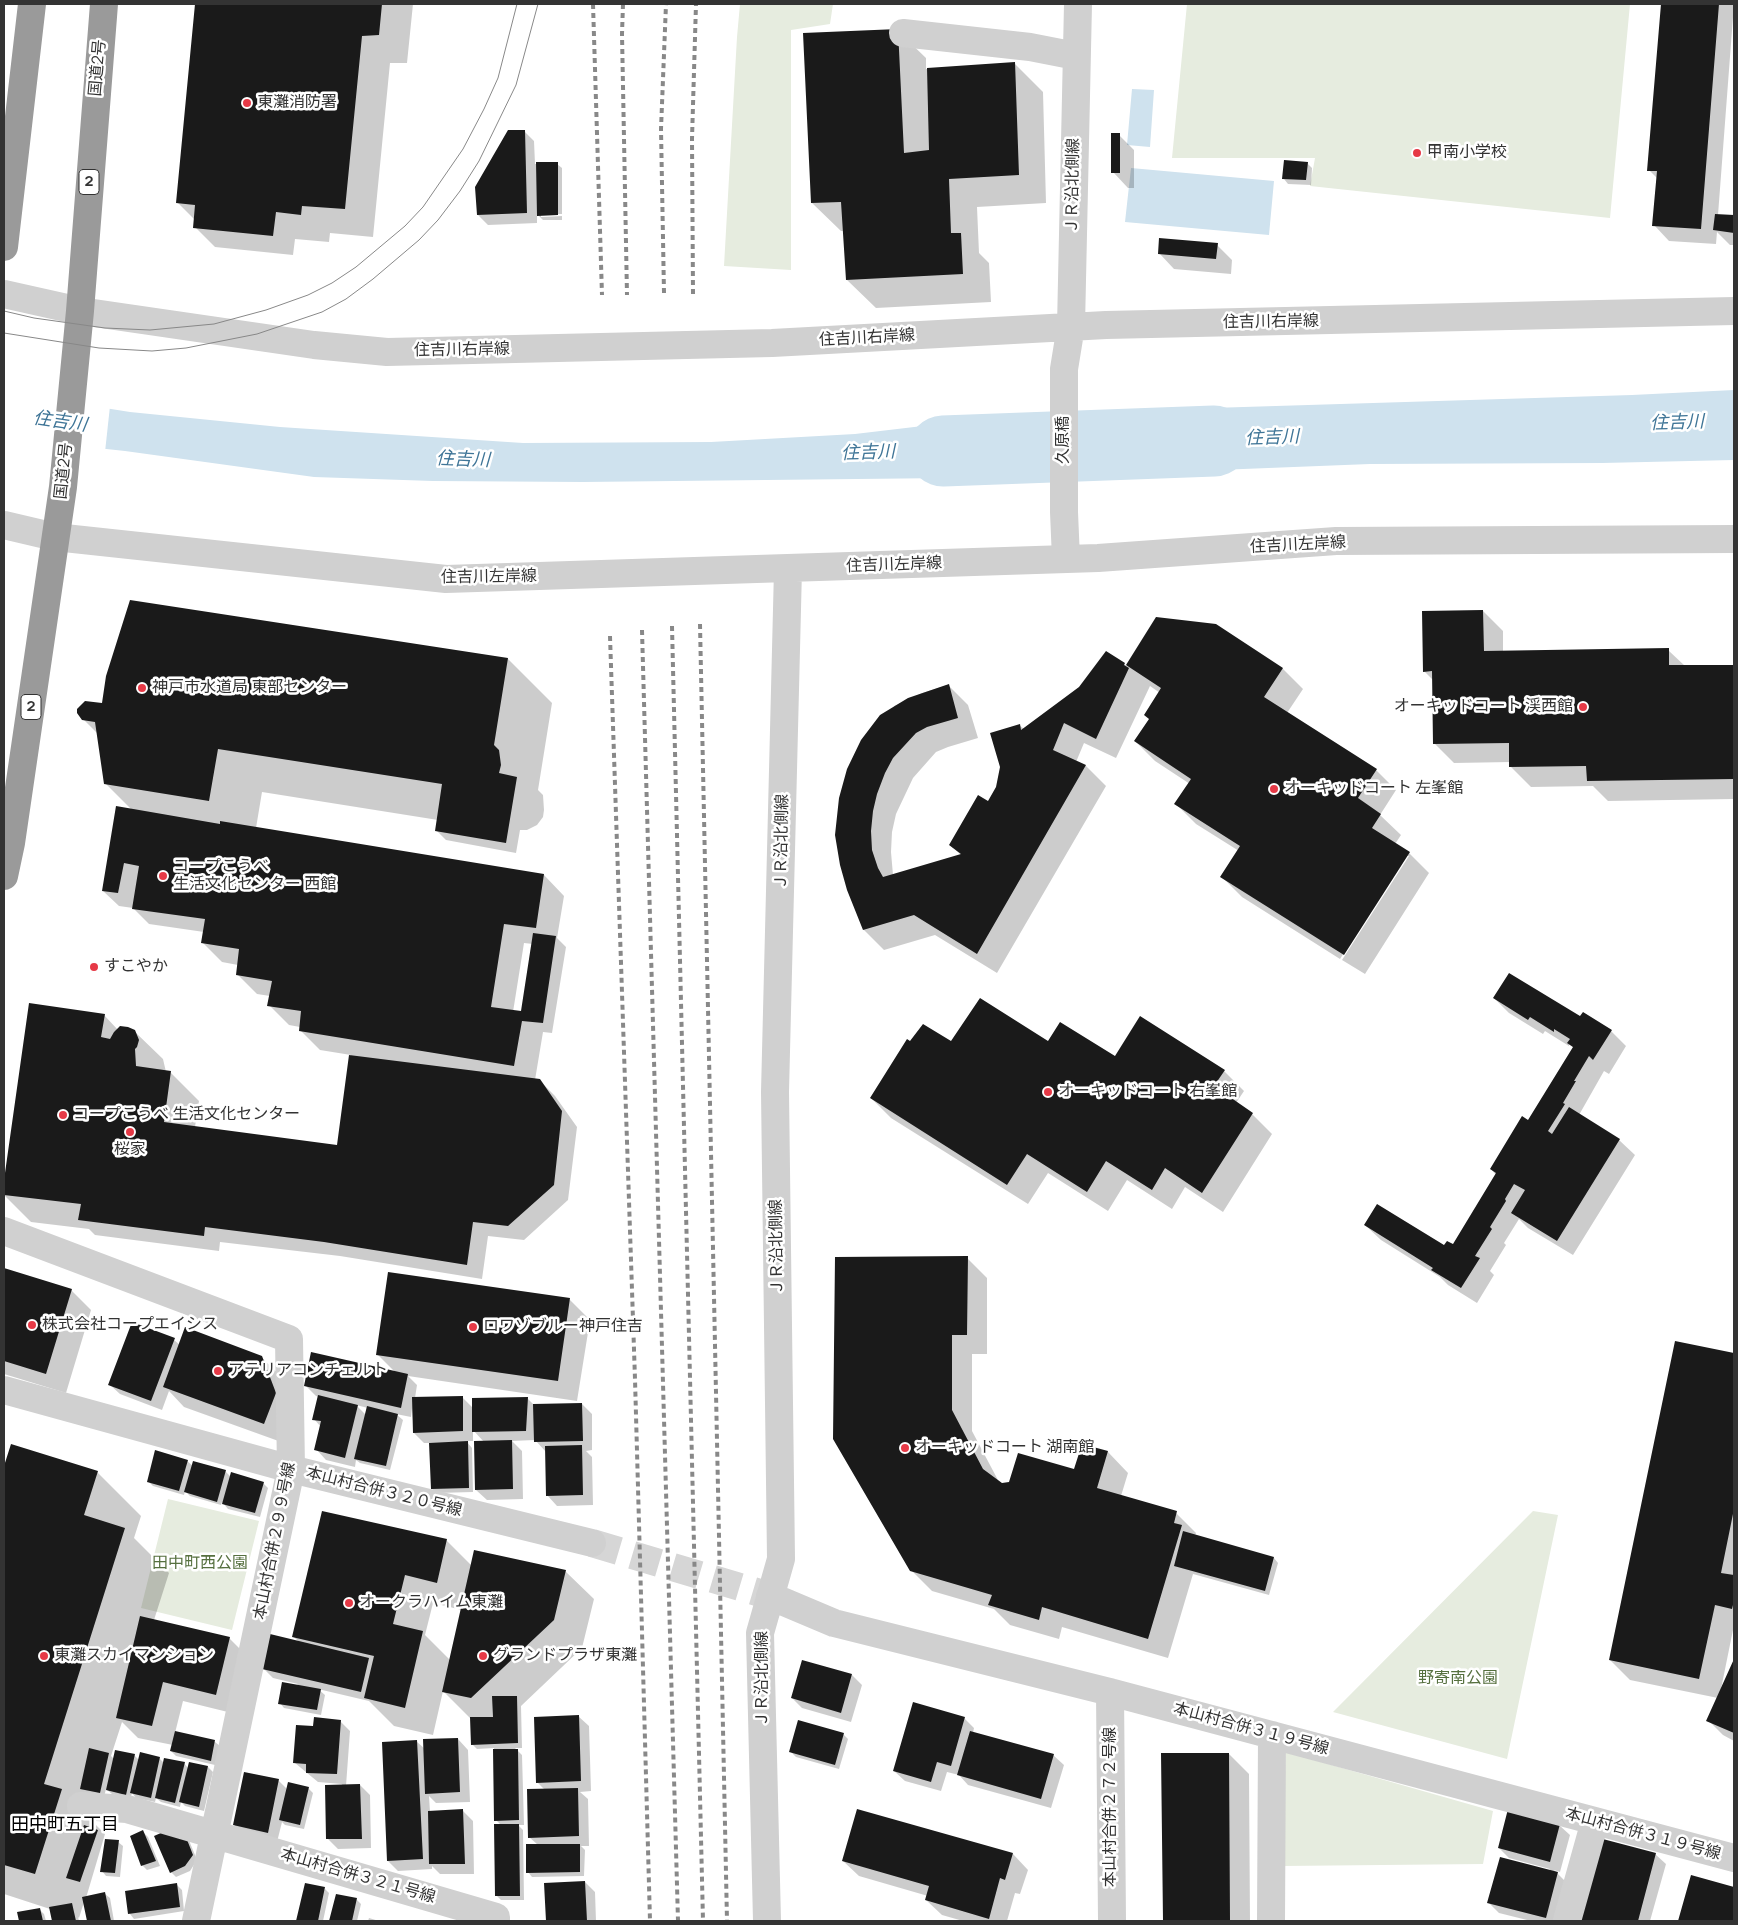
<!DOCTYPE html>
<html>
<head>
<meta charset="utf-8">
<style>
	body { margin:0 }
	#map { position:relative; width:1738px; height:1925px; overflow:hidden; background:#fff; font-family:Manrope,sans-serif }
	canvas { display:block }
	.frame { position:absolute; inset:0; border:5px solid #333; pointer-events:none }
</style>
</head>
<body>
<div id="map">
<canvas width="1738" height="1925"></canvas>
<div class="frame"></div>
</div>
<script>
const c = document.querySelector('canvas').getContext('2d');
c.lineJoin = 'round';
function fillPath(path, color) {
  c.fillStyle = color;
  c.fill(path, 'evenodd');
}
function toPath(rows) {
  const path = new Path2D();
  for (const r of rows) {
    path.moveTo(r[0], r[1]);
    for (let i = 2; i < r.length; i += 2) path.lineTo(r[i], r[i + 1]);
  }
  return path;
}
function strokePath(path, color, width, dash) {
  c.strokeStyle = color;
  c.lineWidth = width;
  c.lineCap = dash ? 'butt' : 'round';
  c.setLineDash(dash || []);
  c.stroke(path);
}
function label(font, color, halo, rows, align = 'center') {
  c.font = font + ' Manrope,"Noto Sans JP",sans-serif';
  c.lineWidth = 5;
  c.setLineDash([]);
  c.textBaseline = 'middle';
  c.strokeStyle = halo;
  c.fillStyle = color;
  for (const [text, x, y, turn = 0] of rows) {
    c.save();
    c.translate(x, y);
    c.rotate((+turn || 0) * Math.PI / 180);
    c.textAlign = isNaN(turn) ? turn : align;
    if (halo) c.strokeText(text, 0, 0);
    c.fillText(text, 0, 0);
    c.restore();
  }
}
fillPath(toPath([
	[740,4,833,4,830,24,791,30,791,270,724,266,737,37],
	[1187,4,1630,4,1610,218,1310,186,1315,158,1172,158],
	[168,1499,259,1521,232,1630,141,1608],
	[1533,1511,1558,1515,1507,1759,1333,1712],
	[1286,1752,1493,1811,1483,1864,1281,1866]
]), '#e6ecdf');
fillPath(toPath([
	[1132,89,1154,90,1150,147,1127,145],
	[1131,168,1274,181,1269,235,1125,222],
	[1734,390,1734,460,1602,463,1370,464,1116,474,1114,411,1632,395],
	[4,392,130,412,280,427,523,443,711,442,855,434,1041,412,1040,477,583,482,433,481,314,477,125,451,4,438]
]), '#cfe2ee');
fillPath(toPath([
	[4,390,110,406,105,452,4,440]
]), '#fff');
fillPath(toPath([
	[197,4,413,4,407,63,390,63,373,237,330,233,329,242,295,239,293,255,215,247,195,227,195,220,177,202],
	[1662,4,1734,4,1718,215,1734,217,1734,245,1730,245,1717,232,1716,244,1669,241,1654,225,1658,179,1649,170],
	[897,30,926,58,926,69,1014,63,1043,92,1046,203,977,207,979,253,989,263,991,302,876,308,847,280,844,231,841,231,812,203],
	[524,131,534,141,535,164,557,164,562,168,562,214,541,214,541,217,562,216,562,220,543,220,537,214,537,223,488,225,478,215],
	[1119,135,1134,150,1134,188,1128,188,1113,172],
	[1307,163,1312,168,1311,185,1288,184,1284,179],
	[1217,245,1232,260,1231,274,1174,269,1159,253],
	[1483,611,1503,631,1503,652,1668,650,1685,666,1734,666,1734,799,1608,801,1593,786,1531,787,1511,767,1511,762,1454,763,1434,743,1433,680,1424,671],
	[1157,618,1215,626,1283,669,1303,689,1287,713,1376,770,1396,790,1380,815,1401,835,1395,844,1409,853,1429,873,1365,974,1342,960,1409,856,1406,856,1340,959,1242,897,1222,877,1239,851,1196,824,1176,804,1190,784,1155,761,1135,741,1150,719,1160,693,1150,686,1116,758,1084,743,1076,762,1086,766,1106,786,997,973,935,935,884,950,864,930,849,889,894,706,922,693,948,685,968,705,978,738,948,747,936,752,913,778,896,814,892,832,891,852,893,875,961,855,950,845,988,803,998,788,1019,725,1024,729,1080,688,1107,653,1127,666],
	[508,659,552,703,538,790,543,795,544,810,543,817,537,825,527,830,520,830,516,853,446,840,436,830,438,820,262,792,256,828,544,875,564,896,557,938,566,947,552,1033,543,1032,535,1080,539,1080,555,1096,577,1127,568,1200,524,1240,488,1236,482,1279,340,1256,220,1242,219,1251,95,1235,89,1229,31,1222,4,1195,30,1004,104,1015,118,1030,134,1031,163,1059,166,1072,170,1072,199,1101,195,1127,338,1146,351,1055,320,1050,300,1030,300,1027,289,1025,269,1005,270,996,257,994,237,974,238,965,222,962,202,942,204,932,149,924,133,908,119,906,103,891,132,810,105,783,98,734,80,716,78,712,79,707,85,702,103,704],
	[524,943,533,944,525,1014,513,1012],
	[1494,998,1581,1018,1611,1031,1626,1046,1609,1074,1604,1071,1579,1115,1619,1140,1635,1155,1573,1255,1528,1228,1519,1219,1504,1243,1506,1245,1490,1271,1494,1275,1477,1303,1448,1285,1440,1277,1381,1240,1365,1225,1445,1247,1453,1246,1496,1175,1491,1169,1528,1122,1574,1048,1569,1044,1569,1046,1545,1031,1543,1034,1509,1013],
	[1140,1017,1224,1071,1244,1091,1236,1103,1252,1114,1272,1134,1223,1212,1185,1187,1172,1209,1127,1180,1108,1211,1048,1173,1028,1204,891,1118,871,1098,911,1043,1048,1043,1115,1058],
	[967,1258,987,1278,987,1354,972,1354,972,1431,999,1482,1002,1485,1075,1471,1083,1445,1108,1452,1128,1473,1121,1496,1176,1513,1196,1533,1195,1536,1274,1558,1278,1563,1269,1595,1193,1574,1168,1658,1062,1627,1059,1639,1010,1625,994,1609,932,1591,911,1570,835,1438],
	[4,1269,71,1290,91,1310,66,1393,4,1374],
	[570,1300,590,1320,577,1401,408,1376,417,1385,415,1398,462,1397,473,1408,527,1398,535,1406,582,1404,592,1414,592,1450,586,1451,592,1457,593,1505,557,1506,547,1495,546,1452,535,1440,512,1441,522,1451,523,1499,487,1500,476,1490,484,1442,473,1430,473,1441,466,1441,472,1448,473,1492,437,1493,432,1489,431,1443,424,1443,414,1433,412,1408,411,1417,396,1414,403,1420,390,1470,360,1463,356,1460,355,1467,326,1460,316,1449,321,1427,314,1419,319,1397,316,1396,306,1386,395,1372,378,1355],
	[356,1405,368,1408,366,1415],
	[174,1340,180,1345,261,1357,282,1377,284,1443,184,1407,169,1391,162,1410,120,1394,109,1384],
	[1676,1343,1734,1355,1734,1625,1721,1689,1734,1662,1734,1741,1723,1735,1708,1720,1718,1698,1630,1680,1610,1660],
	[11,1446,97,1472,141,1516,134,1538,169,1573,154,1620,229,1638,249,1658,236,1714,183,1701,175,1733,215,1742,220,1746,215,1765,176,1756,171,1751,173,1745,138,1738,122,1722,111,1756,114,1759,134,1755,139,1760,159,1758,164,1763,184,1763,188,1768,189,1763,208,1767,213,1772,204,1811,185,1806,181,1802,180,1807,161,1802,156,1798,155,1802,136,1798,132,1793,130,1799,112,1794,106,1789,104,1797,91,1820,105,1834,86,1898,105,1894,110,1898,114,1921,88,1921,84,1902,79,1918,78,1917,79,1921,53,1921,50,1909,4,1894,4,1470],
	[187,1461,193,1466,225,1471,231,1477,263,1483,268,1488,260,1517,228,1509,222,1502,221,1505,190,1496,185,1491,184,1495,153,1486,148,1481],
	[446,1540,472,1566,565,1571,594,1599,582,1648,521,1706,522,1748,515,1748,522,1755,524,1825,518,1825,523,1830,524,1900,501,1900,496,1895,501,1825,496,1820,494,1748,477,1749,472,1744,471,1719,443,1691,433,1735,394,1726,369,1701,318,1689,325,1695,321,1715,284,1708,280,1703,298,1684,273,1678,263,1668,299,1642,294,1637],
	[433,1603,462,1610,450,1660,425,1635],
	[852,1675,862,1685,851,1722,802,1708,792,1698],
	[578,1716,589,1726,591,1791,580,1792,588,1799,589,1846,581,1846,585,1850,584,1876,532,1877,528,1872,538,1845,529,1837,545,1790,538,1783],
	[964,1718,974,1728,973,1733,1053,1755,1064,1765,1051,1808,968,1785,959,1775,947,1772,941,1791,905,1781,894,1771],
	[340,1721,350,1731,346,1786,360,1785,370,1795,371,1848,338,1849,328,1839,342,1784,318,1782,295,1763],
	[843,1734,848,1739,839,1769,796,1757,791,1752],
	[458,1739,468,1750,470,1802,436,1803,429,1796,430,1812,463,1811,473,1821,474,1874,440,1874,432,1866,432,1869,398,1871,388,1861,416,1741,425,1749],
	[1229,1754,1249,1774,1250,1921,1164,1921,1162,1755],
	[278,1780,287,1789,308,1788,313,1793,304,1829,285,1825,282,1822,277,1842,244,1835,234,1825],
	[1559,1825,1570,1835,1560,1872,1554,1870,1568,1884,1558,1921,1531,1921,1499,1913,1489,1903,1549,1871,1550,1869,1509,1858,1499,1848],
	[143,1832,148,1837,160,1866,147,1870,142,1865],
	[188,1838,197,1860,190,1871,176,1877,171,1872],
	[118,1842,123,1846,120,1877,106,1876,102,1871],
	[1013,1854,1028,1870,1020,1894,1015,1893,1007,1921,963,1921,942,1915,926,1900,928,1896,859,1876,843,1861],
	[1655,1854,1666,1864,1650,1921,1578,1921],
	[1692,1876,1734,1888,1734,1921,1680,1921],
	[585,1882,595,1892,596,1921,548,1921,546,1884],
	[177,1885,182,1890,184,1911,134,1919,130,1914,126,1892],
	[325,1889,329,1893,323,1921,298,1921],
	[337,1895,356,1899,361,1904,357,1921,331,1921],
	[39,1909,44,1914,46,1921,20,1921,19,1913],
	[369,1918,379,1921,368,1921]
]), '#0003');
strokePath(toPath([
	[943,451,1214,441]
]), '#cfe2ee', 71);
fillPath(toPath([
	[195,4,382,4,379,35,362,36,345,209,302,206,301,215,276,212,273,236,193,228,195,205,176,203],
	[1661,4,1719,4,1701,229,1652,226,1657,171,1647,171],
	[898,29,904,153,929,150,927,68,1015,62,1019,175,949,179,951,233,961,233,963,274,846,280,841,202,811,203,803,33],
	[508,130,525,130,527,213,477,215,475,187],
	[1111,133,1120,133,1120,173,1111,173],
	[1284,160,1308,162,1306,180,1282,179],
	[536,162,558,162,558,215,537,216],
	[1715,214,1734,215,1734,233,1713,230],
	[1159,238,1218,243,1216,259,1158,254],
	[130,600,508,658,494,745,499,750,501,765,499,773,517,777,506,843,435,831,442,784,218,749,209,801,104,784,95,722,82,720,77,713,77,709,85,701,102,703,106,676],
	[1483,610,1484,651,1669,648,1669,665,1734,665,1734,779,1587,781,1586,766,1509,767,1509,743,1433,744,1432,671,1423,672,1422,611],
	[1156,617,1216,624,1283,668,1264,697,1377,769,1358,798,1381,814,1372,828,1410,852,1344,955,1220,877,1240,846,1174,804,1191,779,1134,741,1149,719,1144,715,1161,688,1126,665],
	[1106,651,1125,663,1124,665,1129,668,1096,739,1064,723,1053,750,1086,765,977,954,914,915,863,930,847,890,840,865,835,835,839,798,847,769,861,740,880,715,908,698,949,684,958,718,927,727,916,733,893,758,885,773,877,794,873,811,871,831,872,850,878,868,883,877,961,854,949,845,978,795,988,801,996,787,1000,767,990,733,1020,724,1021,730,1079,687],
	[116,806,220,824,220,821,544,874,536,928,504,924,491,1007,521,1011,533,933,556,936,543,1023,522,1021,514,1066,299,1031,301,1011,267,1006,272,981,236,975,239,949,201,943,205,919,132,909,139,866,124,863,118,893,102,891],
	[1509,973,1580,1016,1583,1012,1612,1030,1593,1060,1589,1056,1574,1081,1576,1081,1563,1103,1565,1104,1548,1131,1552,1134,1569,1107,1620,1139,1557,1241,1511,1213,1525,1190,1514,1184,1505,1199,1506,1201,1490,1227,1492,1229,1475,1256,1480,1258,1461,1288,1431,1270,1433,1268,1364,1225,1377,1204,1444,1245,1447,1241,1453,1244,1496,1173,1490,1169,1522,1116,1528,1120,1573,1047,1567,1043,1570,1039,1554,1029,1554,1032,1530,1017,1528,1020,1493,998],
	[980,998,1048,1041,1060,1022,1115,1056,1140,1016,1225,1070,1214,1086,1253,1113,1202,1193,1165,1168,1152,1190,1106,1161,1087,1192,1027,1154,1007,1185,870,1098,907,1039,910,1041,923,1024,951,1041],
	[29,1003,105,1014,101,1037,110,1039,114,1032,120,1026,128,1027,135,1030,139,1040,137,1047,135,1049,136,1066,171,1071,164,1122,337,1145,349,1055,540,1079,562,1111,554,1185,508,1226,473,1222,467,1265,324,1242,205,1227,204,1236,78,1220,81,1204,4,1195,4,1180],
	[968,1256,967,1335,952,1335,952,1410,983,1469,1002,1483,1009,1482,1018,1453,1074,1469,1082,1444,1108,1451,1097,1488,1177,1511,1174,1523,1182,1525,1148,1639,1042,1607,1039,1620,988,1605,992,1595,910,1571,833,1439,835,1257],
	[4,1268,72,1289,46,1374,4,1361],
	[388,1272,570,1298,558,1381,376,1355],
	[132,1322,175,1338,151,1401,108,1385],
	[185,1327,262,1356,276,1393,264,1424,163,1387],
	[1675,1341,1734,1353,1734,1509,1721,1573,1734,1575,1734,1601,1732,1609,1715,1605,1699,1679,1609,1660],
	[311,1352,408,1374,401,1408,304,1386],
	[318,1395,358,1405,345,1458,314,1450,321,1421,312,1420],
	[463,1396,463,1431,413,1433,412,1397],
	[528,1397,526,1431,472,1432,472,1398],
	[582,1403,583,1441,534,1442,533,1404],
	[367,1406,398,1414,386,1466,354,1459],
	[512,1440,513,1489,475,1490,474,1441],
	[468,1441,469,1488,431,1489,429,1443],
	[11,1444,98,1471,84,1515,125,1528,44,1784,62,1789,35,1874,4,1865,4,1466],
	[582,1445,583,1495,546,1496,545,1446],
	[155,1450,188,1460,179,1491,147,1482],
	[193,1461,226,1470,217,1502,184,1492],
	[231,1472,264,1482,255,1513,222,1504],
	[322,1511,447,1539,437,1583,405,1575,393,1624,423,1631,405,1708,364,1698,374,1656,292,1637],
	[1183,1531,1274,1557,1265,1591,1174,1566],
	[474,1550,566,1570,554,1620,471,1698,442,1692],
	[140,1616,230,1637,216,1695,163,1682,152,1726,116,1718],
	[270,1634,369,1658,361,1692,262,1669],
	[1734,1659,1734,1733,1706,1721],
	[802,1660,852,1674,841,1713,791,1698],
	[282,1682,321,1689,317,1710,278,1704],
	[492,1696,517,1696,518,1743,471,1745,470,1717,493,1717],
	[913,1702,965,1717,951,1766,937,1762,931,1782,893,1771],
	[579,1715,581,1781,536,1783,534,1717],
	[314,1717,341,1720,337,1774,306,1773,306,1764,293,1763,296,1725,313,1726],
	[798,1720,844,1733,835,1765,789,1752],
	[175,1731,215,1740,211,1761,170,1751],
	[970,1731,1054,1754,1041,1799,957,1775],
	[458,1738,460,1792,425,1794,423,1739],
	[417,1740,423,1859,387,1861,382,1742],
	[89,1748,109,1753,100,1793,80,1789],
	[493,1749,518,1749,519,1820,494,1821],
	[115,1750,135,1754,126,1795,106,1790],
	[140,1752,160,1757,151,1798,130,1793],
	[1161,1753,1229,1753,1230,1921,1163,1921],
	[164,1758,185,1762,175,1803,155,1798],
	[189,1762,208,1766,199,1807,179,1802],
	[244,1772,279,1779,268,1833,233,1825],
	[288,1782,309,1787,300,1825,279,1820],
	[360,1784,362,1839,326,1839,325,1785],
	[578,1788,579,1836,528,1838,527,1789],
	[463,1809,465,1864,429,1864,428,1811],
	[857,1809,1013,1853,1005,1880,1000,1878,989,1919,925,1900,929,1886,842,1861],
	[1508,1809,1560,1824,1550,1862,1498,1848],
	[494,1824,519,1824,520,1896,495,1896],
	[84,1825,98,1830,80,1882,66,1878],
	[170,1829,184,1832,193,1855,185,1866,170,1873,154,1836],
	[143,1830,156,1861,141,1866,130,1836],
	[1599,1838,1656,1853,1638,1921,1576,1921],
	[105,1839,119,1840,115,1873,100,1872],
	[526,1844,580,1844,580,1872,526,1873],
	[1500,1857,1558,1872,1546,1918,1487,1903],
	[1691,1875,1734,1887,1734,1921,1678,1921],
	[585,1881,587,1921,546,1921,544,1883],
	[177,1883,180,1907,128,1914,125,1891],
	[305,1883,325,1887,318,1921,296,1921],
	[105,1892,111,1921,87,1921,82,1897],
	[336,1894,357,1898,352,1921,329,1921],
	[72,1903,76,1921,52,1921,49,1907],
	[40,1908,43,1921,19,1921,17,1912]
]), '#1a1a1a');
strokePath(toPath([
	[592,1543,770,1596]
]), '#d6d6d6', 28, [28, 14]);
strokePath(toPath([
	[903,33,1030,47,1076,56],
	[4,294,80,311,314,345,387,352,772,343,1106,325,1734,311],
	[4,525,55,537,446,579,1098,558,1336,541,1734,539],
	[1066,559,1064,512,1064,369,1071,326,1078,4],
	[4,1231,289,1339,291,1469,196,1921],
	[4,1390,291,1469,592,1543],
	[770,1596,834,1623,1110,1692,1734,1858],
	[1110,1692,1112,1921],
	[81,1806,127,1809,496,1917,496,1921],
	[767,1921,760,1633,781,1559,775,1092,788,569],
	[1271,1921,1272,1735],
	[1567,1921,1595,1821]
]), '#d0d0d0', 28);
strokePath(toPath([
	[4,247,32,4],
	[4,876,11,843,63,487,80,311,104,4]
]), '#9a9a9a', 28);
strokePath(toPath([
	[4,311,34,318,105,328,150,330,214,324,266,310,308,295,332,283,356,267,405,226,423,207,463,149,484,109,498,78,517,4],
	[4,333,99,348,152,351,186,348,257,334,322,312,346,299,373,279,419,240,438,220,460,191,479,161,516,85,538,4]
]), '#888', 1);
strokePath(toPath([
	[593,4,602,295],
	[623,4,622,34,627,295],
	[664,293,661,129,666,4],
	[693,294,692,139,696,4],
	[700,624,727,1921],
	[672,626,703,1921],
	[642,630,678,1921],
	[610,636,635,1379,650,1921]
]), '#888', 4, [5, 4]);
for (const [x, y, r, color] of [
	[247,103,5,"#e63946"],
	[1417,153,5,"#e63946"],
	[142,688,5,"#e63946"],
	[1583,707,5,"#e63946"],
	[1274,789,5,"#e63946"],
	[163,876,5,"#e63946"],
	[94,967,5,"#e63946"],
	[1048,1092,5,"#e63946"],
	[63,1115,5,"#e63946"],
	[130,1132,5,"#e63946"],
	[32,1325,5,"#e63946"],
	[473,1327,5,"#e63946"],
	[218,1371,5,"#e63946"],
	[905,1448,5,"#e63946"],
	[349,1603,5,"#e63946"],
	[44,1656,5,"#e63946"],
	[483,1656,5,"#e63946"]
]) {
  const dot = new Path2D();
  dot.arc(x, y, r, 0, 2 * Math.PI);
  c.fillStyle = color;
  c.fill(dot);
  strokePath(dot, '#fff', 2);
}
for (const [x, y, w] of [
	[89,182,20],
	[31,707,20]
]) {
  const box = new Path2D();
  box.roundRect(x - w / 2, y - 12.5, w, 25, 4);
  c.fillStyle = '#fff';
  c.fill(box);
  strokePath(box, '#333', 1);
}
label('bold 15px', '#333', null, [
	["2",89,182],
	["2",31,707]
]);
label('16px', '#333', '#fff', [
	["国道2号",98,68,-85],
	["ＪＲ沿北側線",1073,186,-89],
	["住吉川右岸線",1271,322,-1],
	["住吉川右岸線",867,338,-3],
	["住吉川右岸線",462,350,-1],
	["久原橋",1064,440,-90],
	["国道2号",64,471,-84],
	["住吉川左岸線",1298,545,-3],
	["住吉川左岸線",894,565,-2],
	["住吉川左岸線",489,577,-1],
	["ＪＲ沿北側線",782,842,-89],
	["ＪＲ沿北側線",777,1247,-91],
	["本山村合併３２０号線",384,1492,14],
	["本山村合併２９９号線",275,1541,-79],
	["ＪＲ沿北側線",763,1679,-90],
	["本山村合併３１９号線",1251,1729,15],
	["本山村合併２７２号線",1111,1807,-90],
	["本山村合併３１９号線",1643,1834,15],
	["本山村合併３２１号線",358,1876,16]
]);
label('16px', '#333', '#fff', [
	["東灘消防署",257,103],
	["甲南小学校",1427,153],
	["神戸市水道局 東部センター",152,688],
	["オーキッドコート 渓西館",1573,707,"right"],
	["オーキッドコート 左峯館",1284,789],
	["コープこうべ",173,867],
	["生活文化センター 西館",173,885],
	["すこやか",104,967],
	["オーキッドコート 右峯館",1058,1092],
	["コープこうべ 生活文化センター",73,1115],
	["桜家",130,1150,"center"],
	["株式会社コープエイシス",42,1325],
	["ロワゾブルー神戸住吉",483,1327],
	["アテリアコンチェルト",228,1371],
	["オーキッドコート 湖南館",915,1448],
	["オークラハイム東灘",359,1603],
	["東灘スカイマンション",54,1656],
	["グランドプラザ東灘",493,1656]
], 'left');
label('16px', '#56703f', '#fff', [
	["田中町西公園",200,1564],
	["野寄南公園",1458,1679]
]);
label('italic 18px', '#3f7597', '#fff', [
	["住吉川",60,422,8],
	["住吉川",1677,423,-2],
	["住吉川",1272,438,-2],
	["住吉川",868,453,-2],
	["住吉川",463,460,2]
]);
label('18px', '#000', '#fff', [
	["田中町五丁目",65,1825]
]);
</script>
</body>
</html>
